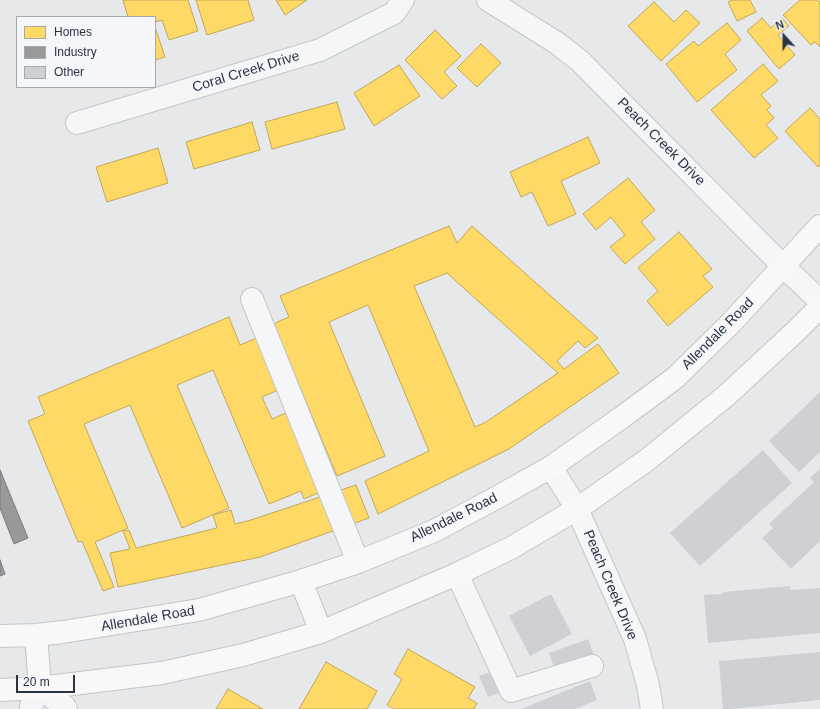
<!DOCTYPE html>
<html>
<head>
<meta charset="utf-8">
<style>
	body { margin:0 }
	#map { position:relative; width:820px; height:709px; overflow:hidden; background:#e6e8ea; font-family:Arial,sans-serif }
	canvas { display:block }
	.legend { position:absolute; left:16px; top:16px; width:140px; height:72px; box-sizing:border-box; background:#f4f6f9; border:1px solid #a4a8b1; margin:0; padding:5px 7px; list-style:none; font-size:12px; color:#2b3445 }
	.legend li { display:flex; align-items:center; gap:8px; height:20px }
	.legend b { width:20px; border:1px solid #a4a8b1 }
	.north { position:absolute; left:764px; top:16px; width:40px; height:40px; -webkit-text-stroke:3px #f4f6f9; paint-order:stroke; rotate:339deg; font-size:11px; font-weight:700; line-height:16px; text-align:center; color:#2b3445 }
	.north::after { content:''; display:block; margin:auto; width:14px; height:18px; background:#2b3445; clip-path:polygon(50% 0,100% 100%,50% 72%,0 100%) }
	.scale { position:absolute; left:16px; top:675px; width:59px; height:18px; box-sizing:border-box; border:2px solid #2b3445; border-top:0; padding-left:5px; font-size:12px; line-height:14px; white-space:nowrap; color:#2b3445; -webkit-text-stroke:3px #f4f6f9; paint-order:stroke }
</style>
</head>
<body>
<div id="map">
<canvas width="820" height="709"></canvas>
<ul class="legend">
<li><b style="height:11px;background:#ffd966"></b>Homes</li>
<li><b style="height:11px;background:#999"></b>Industry</li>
<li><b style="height:11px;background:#ced0d3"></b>Other</li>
</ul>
<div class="north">N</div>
<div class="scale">20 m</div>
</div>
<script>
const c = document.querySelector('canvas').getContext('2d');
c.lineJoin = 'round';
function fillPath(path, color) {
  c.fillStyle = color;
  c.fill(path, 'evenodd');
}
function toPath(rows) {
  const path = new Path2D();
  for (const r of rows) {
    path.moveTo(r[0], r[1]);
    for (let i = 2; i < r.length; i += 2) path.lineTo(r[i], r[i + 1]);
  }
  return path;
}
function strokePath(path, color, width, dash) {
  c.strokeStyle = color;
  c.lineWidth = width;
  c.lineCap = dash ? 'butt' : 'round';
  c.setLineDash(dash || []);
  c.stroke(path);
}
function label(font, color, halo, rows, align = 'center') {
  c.font = font + ' Arial,sans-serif';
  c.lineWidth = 4;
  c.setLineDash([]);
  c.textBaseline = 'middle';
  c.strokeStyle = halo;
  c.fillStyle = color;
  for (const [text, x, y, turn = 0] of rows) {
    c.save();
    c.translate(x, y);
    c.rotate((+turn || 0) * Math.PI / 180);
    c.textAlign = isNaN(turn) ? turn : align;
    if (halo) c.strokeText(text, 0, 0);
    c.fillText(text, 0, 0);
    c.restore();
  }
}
const homes = toPath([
	[123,0,188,0,198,31,169,40,162,20,155,22,155,17,128,17,123,0],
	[196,0,248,0,254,20,207,35,196,0],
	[276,0,307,0,285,15,276,0],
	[732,0,750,0,756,12,737,21,728,2,732,0],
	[800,0,818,0,820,2,820,47,815,42,811,45,783,15,800,0],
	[654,2,674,22,686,10,700,23,661,61,628,26,654,2],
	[762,18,771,28,782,18,789,26,778,35,795,55,779,69,747,31,762,18],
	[727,23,741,40,725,54,737,70,697,102,666,64,694,41,698,46,727,23],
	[155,27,165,57,155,60,155,27],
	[435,30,461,56,444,72,457,86,442,99,405,60,435,30],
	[481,44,501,63,477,87,457,68,481,44],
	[763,64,778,81,761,95,771,106,767,110,774,118,766,125,778,138,754,158,711,110,763,64],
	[399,65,420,96,374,126,354,93,399,65],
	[337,102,345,129,272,149,265,122,337,102],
	[810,108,820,119,820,165,818,167,785,131,810,108],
	[252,122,260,150,194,169,186,142,252,122],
	[588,137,600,163,561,181,576,214,548,226,532,192,521,197,510,172,588,137],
	[158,148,168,183,107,202,96,167,158,148],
	[628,178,655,210,641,222,655,239,625,264,610,247,625,235,611,217,596,230,583,214,628,178],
	[449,226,457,243,472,226,598,338,585,348,578,341,557,361,564,369,598,344,619,373,509,449,378,514,365,481,429,451,368,305,329,322,385,456,337,476,274,325,277,322,289,317,280,296,449,226],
	[447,273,558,373,486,422,475,427,414,286,447,273],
	[679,232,712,269,703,276,713,287,668,326,647,301,658,291,638,268,679,232],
	[229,317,240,345,261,336,283,388,262,397,272,419,286,413,320,492,304,499,301,491,269,504,213,370,177,385,229,508,182,528,130,405,84,424,128,528,95,542,114,587,103,591,82,541,78,542,28,421,45,414,38,397,229,317],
	[356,485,369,518,260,557,118,587,110,553,130,549,123,531,129,530,136,548,217,528,213,515,231,510,235,524,251,520,356,485],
	[408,649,475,687,468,698,477,703,474,709,394,709,387,705,402,679,394,674,408,649],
	[326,662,377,691,367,709,299,709,326,662],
	[228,689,263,709,216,709,228,689]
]);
fillPath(homes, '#ffd966');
strokePath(homes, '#bfa85c', 1);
const industry = toPath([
	[0,470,28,538,14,544,0,508,0,470],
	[0,560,5,574,0,576,0,560]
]);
fillPath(industry, '#999');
strokePath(industry, '#787b80', 1);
fillPath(toPath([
	[820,392,820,452,799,472,769,441],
	[763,450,792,483,700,566,670,533],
	[820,469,820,541,791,569,762,538,773,528,769,524,814,482,810,478],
	[790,586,790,590,820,588,820,633,708,643,704,595,723,594,723,592],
	[551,594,572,634,530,656,509,616],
	[588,639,595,658,556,672,549,653],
	[820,652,820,700,731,709,723,709,719,661],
	[496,670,504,691,488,697,479,676],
	[590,681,597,700,575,709,521,709]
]), '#ced0d3');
const minor = toPath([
	[488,0,557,43,580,61,783,266,820,301],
	[77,123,320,50,394,13,403,0],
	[252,299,358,562],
	[551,467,577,509,635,639,648,685,652,709],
	[457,574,511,691,592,666],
	[31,709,31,706,40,688,65,707,66,709]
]);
const major = toPath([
	[301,581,321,632],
	[36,635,40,688],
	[0,636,36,635,63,632,199,610,301,581,358,562,434,531,494,499,551,467,621,418,675,378,731,323,820,226],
	[0,690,40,688,162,673,243,655,321,632,457,574,511,548,577,509,647,460,727,395,796,331,820,307]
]);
strokePath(minor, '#c4c6c8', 24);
strokePath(major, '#c2c5c8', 24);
strokePath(minor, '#f5f6f7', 22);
strokePath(major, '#f8f8f8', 22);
label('14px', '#2b3445', '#f4f6f9', [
	["Coral Creek Drive",246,72,-17],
	["Peach Creek Drive",661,142,45],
	["Allendale Road",718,334,-45],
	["Allendale Road",454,518,-26],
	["Peach Creek Drive",610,585,67],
	["Allendale Road",148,619,-10]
]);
</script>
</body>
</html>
